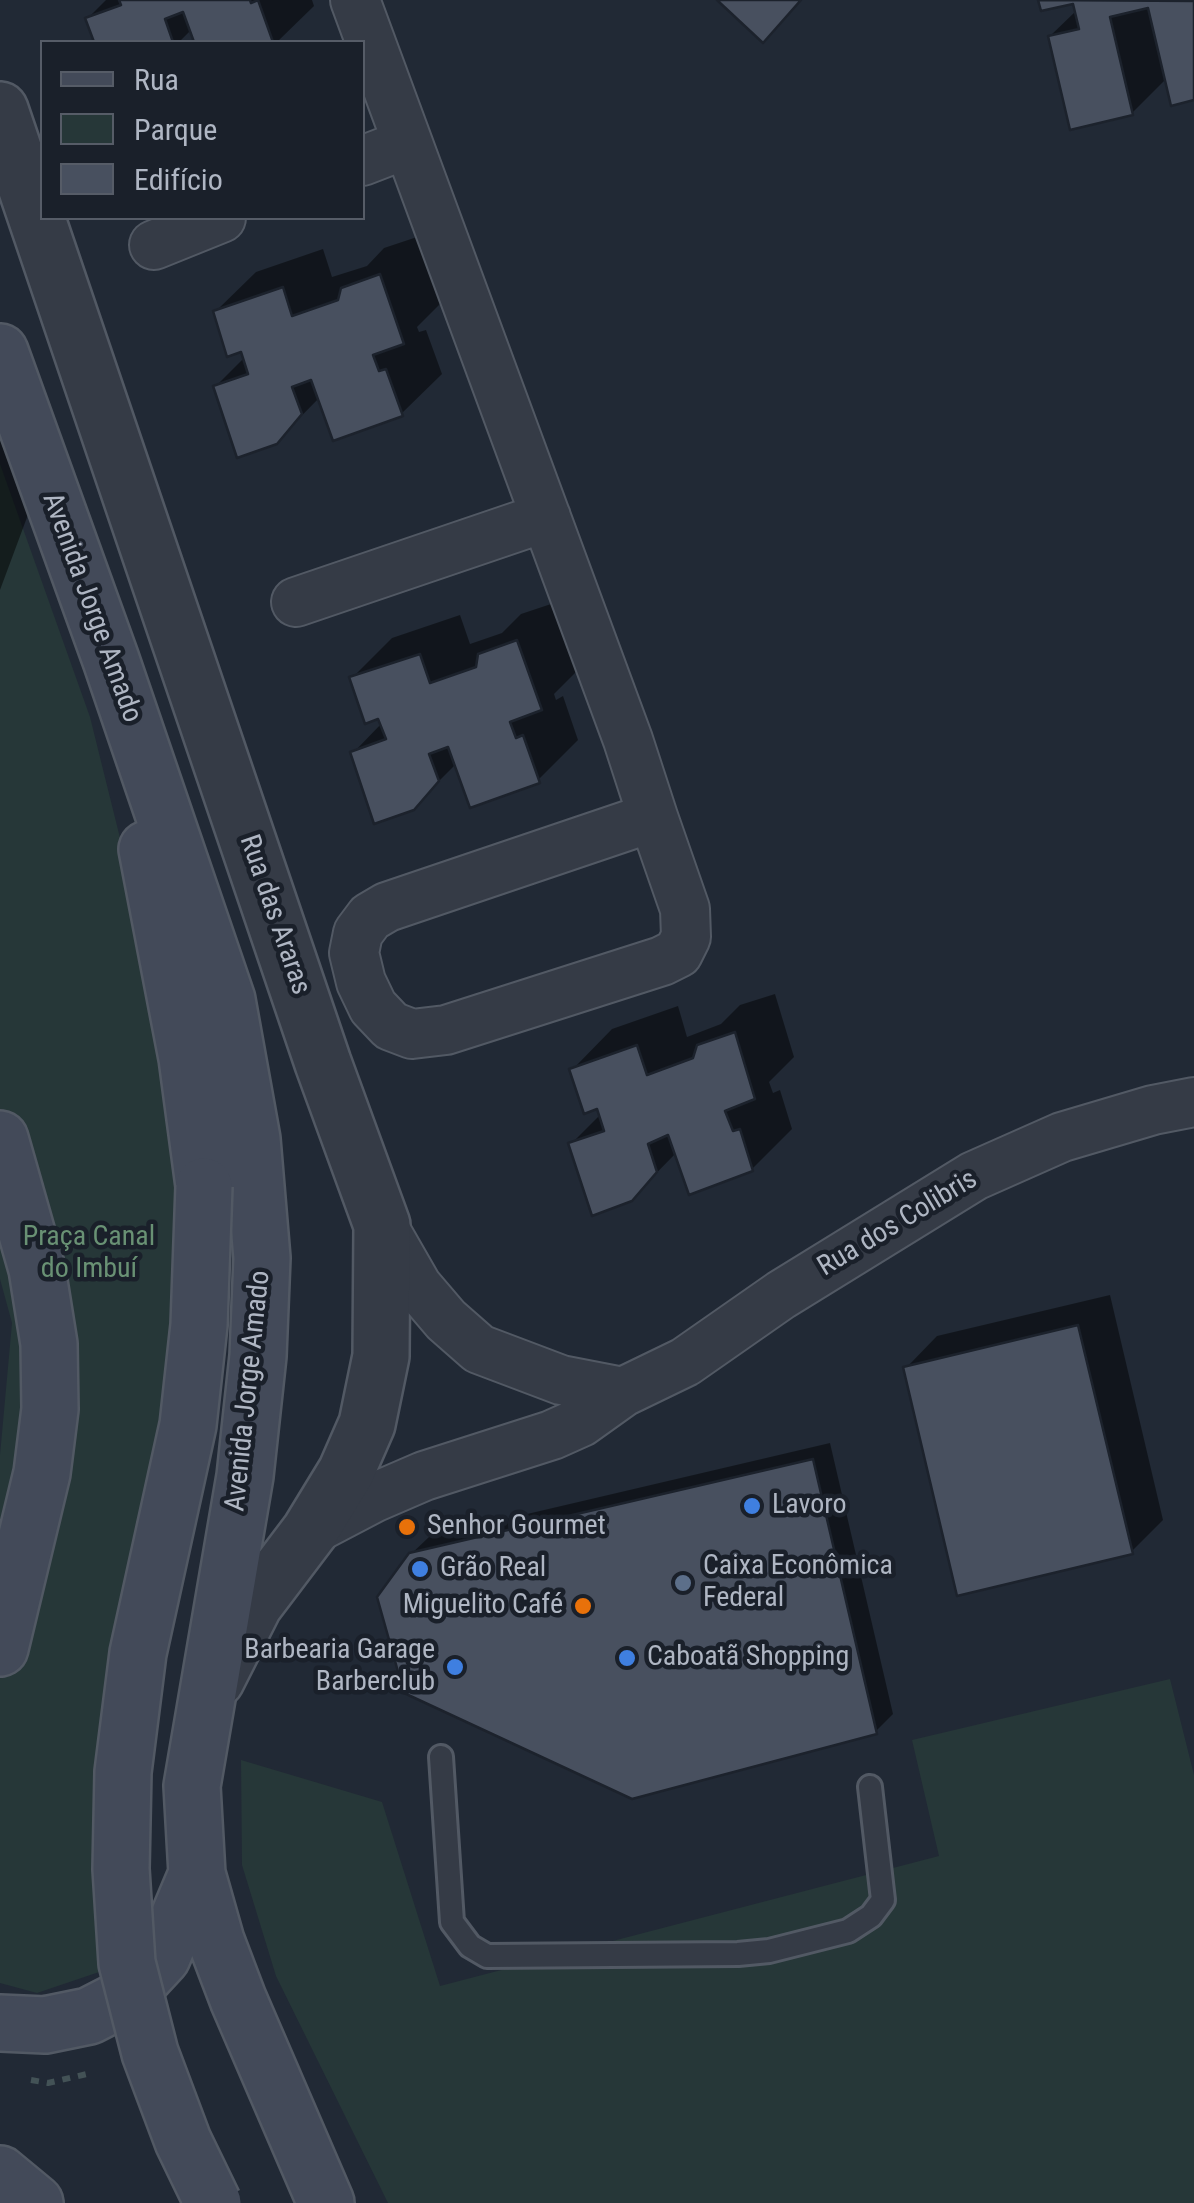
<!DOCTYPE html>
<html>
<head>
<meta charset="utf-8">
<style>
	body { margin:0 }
	#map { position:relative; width:1194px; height:2203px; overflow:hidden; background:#212935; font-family:"Roboto Condensed",sans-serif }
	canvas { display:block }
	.legend { position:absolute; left:40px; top:40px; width:325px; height:180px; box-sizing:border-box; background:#1a202a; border:2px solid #565c67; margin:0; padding:12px 18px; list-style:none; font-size:30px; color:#afb6c3 }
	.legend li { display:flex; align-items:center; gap:20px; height:50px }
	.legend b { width:50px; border:2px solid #565c67 }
</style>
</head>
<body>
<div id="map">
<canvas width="1194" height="2203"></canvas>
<ul class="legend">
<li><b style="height:12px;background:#434a59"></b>Rua</li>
<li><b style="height:28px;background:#263738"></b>Parque</li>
<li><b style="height:28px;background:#48505f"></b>Edifício</li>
</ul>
</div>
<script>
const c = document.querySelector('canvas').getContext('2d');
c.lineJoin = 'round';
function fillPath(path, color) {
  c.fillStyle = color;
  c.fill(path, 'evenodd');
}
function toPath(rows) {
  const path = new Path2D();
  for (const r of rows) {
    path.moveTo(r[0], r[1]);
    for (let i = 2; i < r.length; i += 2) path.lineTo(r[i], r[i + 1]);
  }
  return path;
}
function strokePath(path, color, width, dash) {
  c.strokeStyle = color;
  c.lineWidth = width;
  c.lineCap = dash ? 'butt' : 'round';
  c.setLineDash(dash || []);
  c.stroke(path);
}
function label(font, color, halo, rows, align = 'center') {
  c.font = font + ' "Roboto Condensed",sans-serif';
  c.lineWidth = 9;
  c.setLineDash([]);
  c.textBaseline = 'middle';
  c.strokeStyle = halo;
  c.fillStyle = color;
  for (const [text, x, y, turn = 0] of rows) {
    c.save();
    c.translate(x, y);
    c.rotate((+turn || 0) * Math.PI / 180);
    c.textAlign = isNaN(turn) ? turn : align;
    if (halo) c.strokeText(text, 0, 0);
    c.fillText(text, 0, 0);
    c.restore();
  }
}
fillPath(toPath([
	[0,464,90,717,154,975,170,1082,182,1290,111,1968,37,1993,0,1983,0,1455,12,1323,0,1279],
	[1170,1679,1194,1775,1194,2203,388,2203,276,1976,242,1865,241,1760,382,1802,440,1986,939,1856,912,1740]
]), '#263738');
fillPath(toPath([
	[106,0,312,0,314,6,277,42,197,42,192,29,179,42,96,42,88,18],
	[1041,0,1194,0,1194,98,1167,78,1132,113,1050,36,1077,10,1075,1,1043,8],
	[420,236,443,301,417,327,419,332,426,330,442,374,401,414,320,397,276,442,216,386,245,357,215,312,256,272,323,249,332,277,367,266,384,248],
	[0,435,29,512,0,590],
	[557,602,580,668,554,694,556,700,563,696,578,740,538,780,457,763,412,808,353,753,382,723,352,678,392,638,460,615,470,644,502,633,521,614],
	[775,994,794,1057,769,1082,773,1093,780,1090,792,1129,752,1169,677,1152,631,1199,571,1144,601,1114,572,1070,612,1029,678,1006,687,1037,721,1024,740,1005],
	[1110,1295,1163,1520,1131,1552,906,1368,937,1336],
	[830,1443,893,1714,875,1732,410,1555,429,1537]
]), '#0007');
const building = toPath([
	[119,0,250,0,251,3,258,0,273,42,194,42,183,12,165,19,173,42,94,42,85,18,121,5,119,0],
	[717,0,801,0,763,43,717,0],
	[1038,0,1194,1,1194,100,1171,106,1148,8,1110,17,1133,115,1070,130,1048,36,1079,29,1073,4,1041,11,1038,0],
	[380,274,404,344,373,355,379,371,386,369,403,416,333,441,311,380,292,387,302,414,277,444,237,458,213,386,248,374,241,352,227,357,213,311,283,287,292,316,338,300,341,288,380,274],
	[517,640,542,710,510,722,516,738,523,735,540,783,470,808,448,747,429,754,439,781,414,810,374,824,350,752,386,739,378,719,365,724,349,677,420,654,430,683,476,667,478,654,517,640],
	[735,1032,755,1099,725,1111,733,1131,740,1129,753,1171,689,1195,668,1135,648,1144,657,1172,632,1201,592,1216,568,1143,604,1131,597,1109,584,1114,569,1069,637,1045,647,1075,693,1058,697,1045,735,1032],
	[1078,1325,1133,1554,957,1596,903,1367,1078,1325],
	[813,1459,877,1734,632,1799,404,1693,377,1597,409,1553,813,1459]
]);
fillPath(building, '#48505f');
strokePath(building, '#1c222c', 2.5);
const service = toPath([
	[441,1757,452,1922,470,1946,487,1956,738,1954,769,1951,848,1931,871,1916,883,1900,870,1787]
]);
const minor = toPath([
	[355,0,628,740,653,817],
	[362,161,406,144],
	[154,245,221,218],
	[296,602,546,517],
	[653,817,685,909,686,937,678,953,662,961,446,1030,412,1034,391,1026,373,1007,361,982,354,953,358,933,370,917,387,907,653,817],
	[382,1225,417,1286,446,1320,479,1349,561,1380,623,1392],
	[310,1531,373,1498,424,1476,552,1435,581,1422,623,1392,685,1362,781,1295,974,1176,1062,1137,1153,1110,1194,1102]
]);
const tertiary = toPath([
	[0,110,323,1063,382,1225,381,1356,367,1424,346,1472,310,1531,254,1605,216,1680]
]);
const secondary = toPath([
	[0,352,111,660,227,1000,252,1139,262,1258,258,1356,245,1476,192,1786,197,1874,216,1941,238,1999,326,2203],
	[147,849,187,1058,204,1186],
	[0,1139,37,1269,49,1344,50,1409,42,1473,0,1648],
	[0,2023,45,2025,89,2016,124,1998,162,1957,197,1874],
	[0,2174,35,2203]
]);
strokePath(service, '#525964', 28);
strokePath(minor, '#525964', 52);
strokePath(tertiary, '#525964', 60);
strokePath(secondary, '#525964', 60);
strokePath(toPath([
	[31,2080,48,2083,87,2074]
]), '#435256', 6, [8, 8]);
strokePath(service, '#353b46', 22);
strokePath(minor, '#353b46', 48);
strokePath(tertiary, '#353b46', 55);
strokePath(secondary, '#434a59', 55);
const secondaryBridge = toPath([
	[204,1186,199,1325,188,1425,138,1653,123,1772,121,1869,127,1963,150,2053,183,2141,213,2203]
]);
strokePath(secondaryBridge, '#525964', 60, []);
strokePath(secondaryBridge, '#434a59', 55);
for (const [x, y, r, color] of [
	[752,1506,10,"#3f7fe0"],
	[407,1527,10,"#e8710a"],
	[420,1569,10,"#3f7fe0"],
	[683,1583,10,"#5c6f8a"],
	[583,1606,10,"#e8710a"],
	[627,1658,10,"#3f7fe0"],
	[455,1667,10,"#3f7fe0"]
]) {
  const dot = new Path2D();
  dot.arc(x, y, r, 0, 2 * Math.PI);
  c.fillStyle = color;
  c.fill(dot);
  strokePath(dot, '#1a202a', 4);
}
label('28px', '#afb6c3', '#1a202a', [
	["Avenida Jorge Amado",91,608,70],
	["Rua das Araras",274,915,71],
	["Rua dos Colibris",898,1224,-31],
	["Avenida Jorge Amado",249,1391,-84]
]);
label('28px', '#699174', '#1a202a', [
	["Praça Canal",89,1238],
	["do Imbuí",89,1270]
]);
label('28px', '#afb6c3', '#1a202a', [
	["Lavoro",772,1506],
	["Senhor Gourmet",427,1527],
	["Caixa Econômica",703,1567],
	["Federal",703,1599],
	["Grão Real",440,1569],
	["Miguelito Café",563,1606,"right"],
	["Barbearia Garage",435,1651,"right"],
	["Barberclub",435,1683,"right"],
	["Caboatã Shopping",647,1658]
], 'left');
</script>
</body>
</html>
